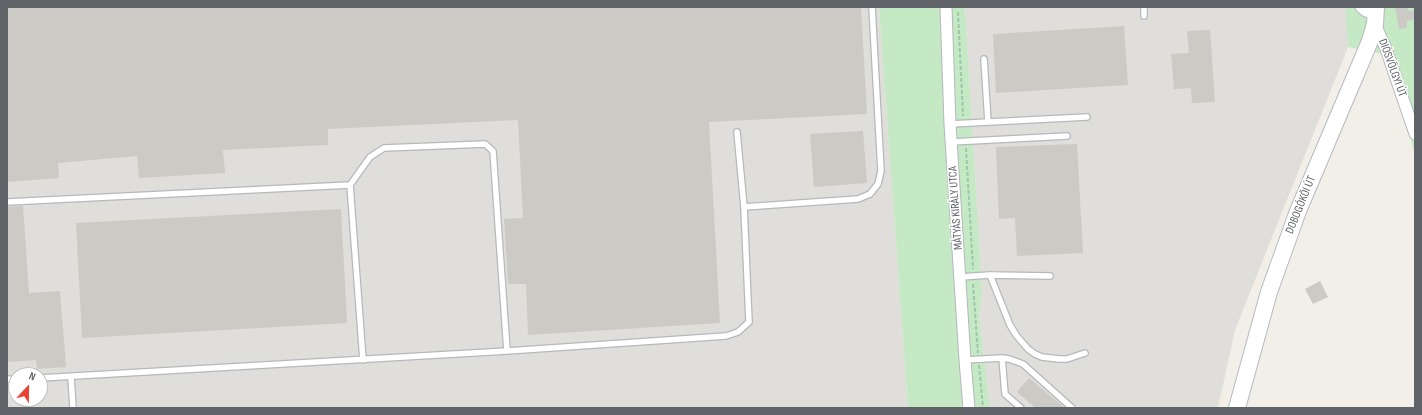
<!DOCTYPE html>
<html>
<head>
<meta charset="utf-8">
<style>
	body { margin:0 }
	#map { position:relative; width:1422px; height:415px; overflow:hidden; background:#f1efe8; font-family:"Sofia Sans Condensed",sans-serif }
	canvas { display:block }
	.frame { position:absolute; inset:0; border:8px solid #5f6368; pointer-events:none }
	.north { position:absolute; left:8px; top:367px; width:40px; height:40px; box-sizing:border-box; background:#fff; border:1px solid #bfc1c3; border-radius:50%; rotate:22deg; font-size:11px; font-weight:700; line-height:16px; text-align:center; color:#5f6368 }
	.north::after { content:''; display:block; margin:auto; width:14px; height:18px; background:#ea4335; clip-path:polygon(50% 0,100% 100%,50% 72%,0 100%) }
</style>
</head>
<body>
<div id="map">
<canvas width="1422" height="415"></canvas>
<div class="frame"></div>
<div class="north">N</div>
</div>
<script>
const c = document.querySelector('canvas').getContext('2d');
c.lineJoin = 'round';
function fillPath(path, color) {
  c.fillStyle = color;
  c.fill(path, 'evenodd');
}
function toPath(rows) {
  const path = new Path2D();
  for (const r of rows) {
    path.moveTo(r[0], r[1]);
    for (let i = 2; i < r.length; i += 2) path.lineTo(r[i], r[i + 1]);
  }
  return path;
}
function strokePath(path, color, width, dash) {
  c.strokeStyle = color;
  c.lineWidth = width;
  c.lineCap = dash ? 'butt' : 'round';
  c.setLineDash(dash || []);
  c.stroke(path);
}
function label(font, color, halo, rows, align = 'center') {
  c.font = font + ' "Sofia Sans Condensed",sans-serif';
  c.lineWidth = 3;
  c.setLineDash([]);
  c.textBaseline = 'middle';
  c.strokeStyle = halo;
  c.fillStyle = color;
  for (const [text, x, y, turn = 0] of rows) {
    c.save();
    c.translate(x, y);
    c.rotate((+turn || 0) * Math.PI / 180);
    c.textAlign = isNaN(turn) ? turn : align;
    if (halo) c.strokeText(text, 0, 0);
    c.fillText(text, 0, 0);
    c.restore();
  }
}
fillPath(toPath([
	[7,7,879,7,908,408,7,408],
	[16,375,40,375,40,399,16,399],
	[965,7,1347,7,1348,47,1235,330,1218,408,990,408,979,315,982,292]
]), '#e0deda');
fillPath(toPath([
	[879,7,965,7,982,292,979,315,990,408,908,408],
	[1346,7,1415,7,1415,153,1384,54,1348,47]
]), '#c5e8c5');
fillPath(toPath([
	[7,7,861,7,867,114,709,122,720,323,528,335,526,284,508,284,504,219,523,218,518,120,328,129,328,145,223,150,225,173,139,178,137,156,58,163,59,178,7,182],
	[1395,7,1407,7,1408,11,1415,10,1415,19,1407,21,1407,28,1399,29],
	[1124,26,1128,85,996,93,993,34],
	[1210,30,1215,102,1192,103,1191,88,1174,89,1171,54,1189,53,1187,31],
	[863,131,867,183,814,187,810,134],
	[1077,144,1083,253,1017,256,1015,218,999,219,996,147],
	[23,206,29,293,60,291,66,367,37,369,36,360,7,362,7,207],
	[341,209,347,323,82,338,76,223],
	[1320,281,1328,297,1313,304,1305,289],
	[1029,378,1065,408,1036,408,1017,392]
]), '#cccac5');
const lane = toPath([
	[1144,7,1144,16],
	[984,59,988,122],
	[950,124,1087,117],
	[951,142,1067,136],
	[7,202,350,185],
	[744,207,858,199,870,194,878,184,881,171,872,7],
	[990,275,1010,325,1016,335,1028,349,1035,354,1042,357,1059,359,1067,359,1085,353],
	[960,277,990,275,1050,276],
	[1002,358,1005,394,1021,408],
	[363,360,350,185,370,157,384,148,485,144,493,151,507,351],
	[965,360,1002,358,1009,359,1023,364,1072,408],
	[71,377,73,408],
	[40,378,507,351,726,336,738,332,749,322,744,207,737,132],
	[7,379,16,380]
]);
const street = toPath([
	[946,7,950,124,965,360,969,408],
	[1361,7,1366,11,1376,14],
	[1375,24,1386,49,1415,134]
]);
const secondary = toPath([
	[1237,408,1269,292,1298,211,1370,41,1375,24,1376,7]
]);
strokePath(lane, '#b5b8bc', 8);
strokePath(street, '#b5b8bc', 13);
strokePath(secondary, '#b6babf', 18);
strokePath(toPath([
	[958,12,963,116],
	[966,148,973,269],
	[973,284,978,353],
	[979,365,983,408]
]), '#9cc7a9', 2, [4, 2]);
strokePath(lane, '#fff', 5.5);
strokePath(street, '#fff', 11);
strokePath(secondary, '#fff', 16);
label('12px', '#5f6368', '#fff', [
	["DIÓSVÖLGYI ÚT",1392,68,70],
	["DOBOGÓKŐI ÚT",1301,205,-68],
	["MÁTYÁS KIRÁLY UTCA",956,208,-94]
]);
</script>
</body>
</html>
